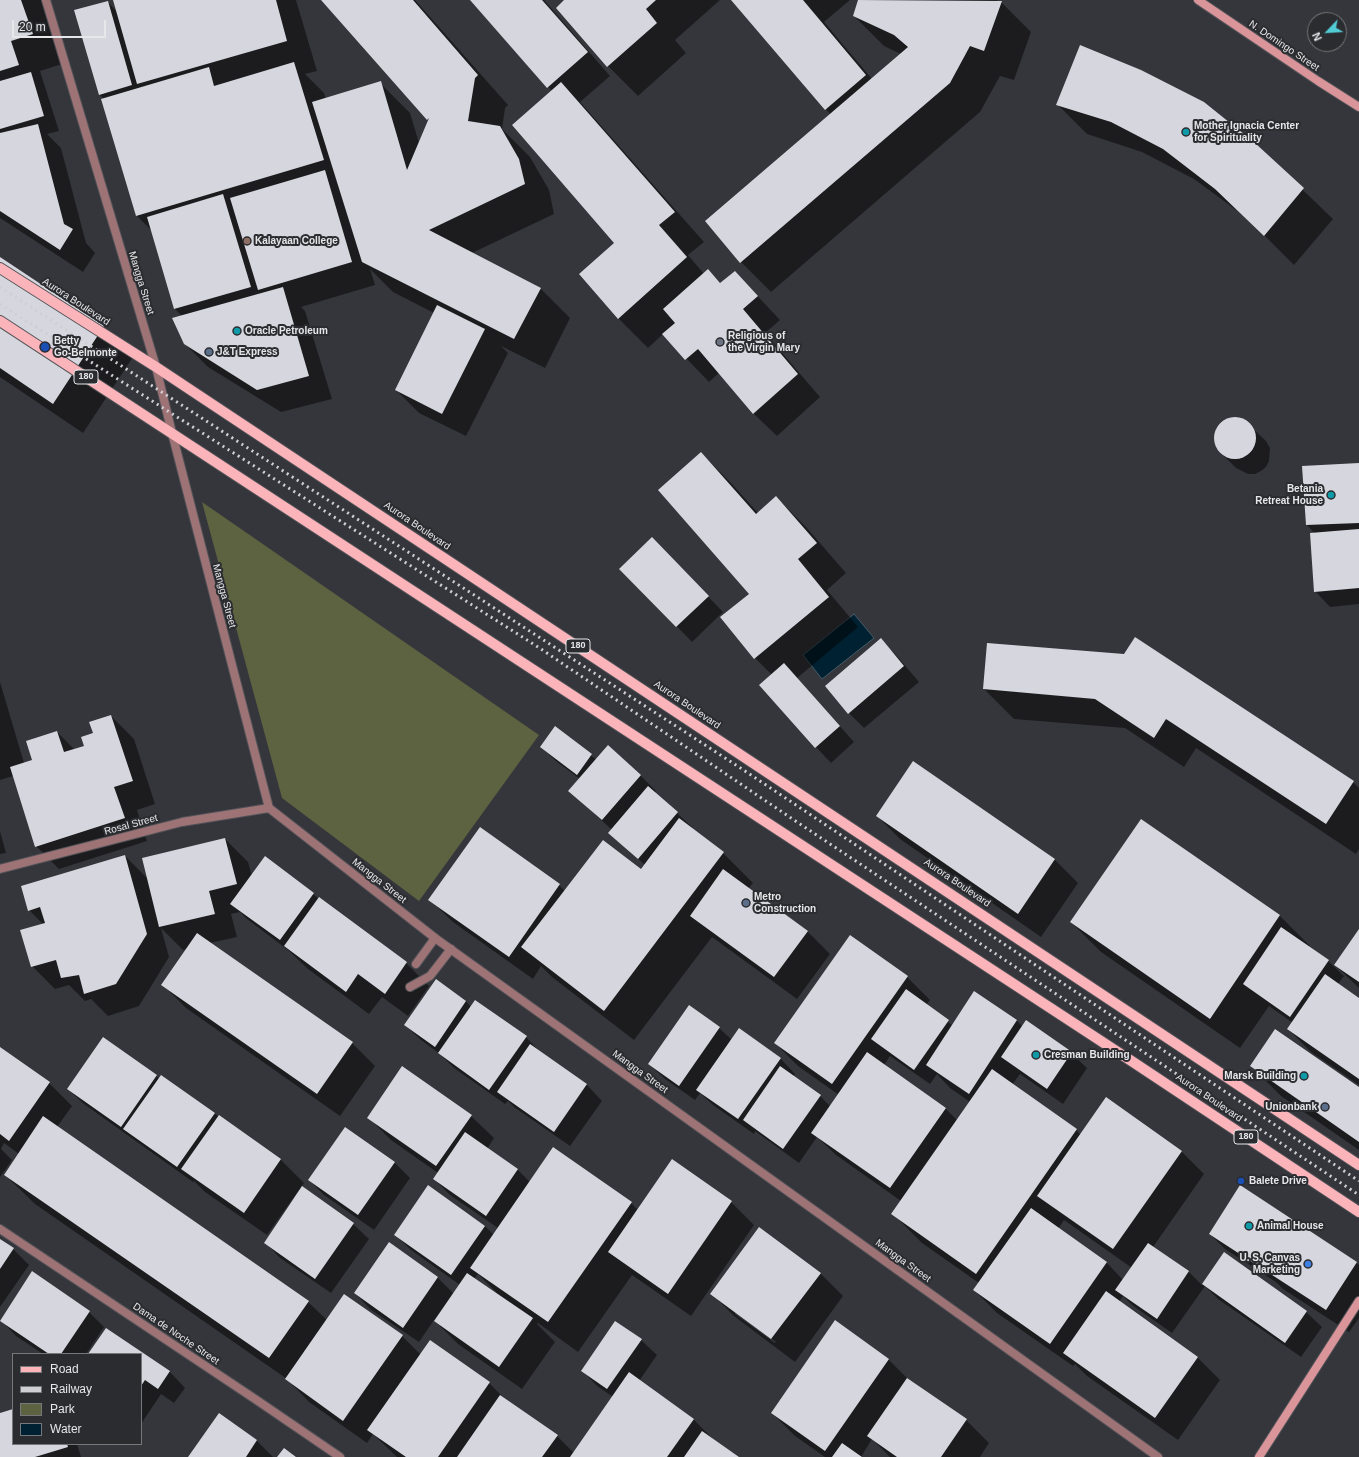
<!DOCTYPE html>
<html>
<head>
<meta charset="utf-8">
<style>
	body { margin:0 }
	#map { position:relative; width:1359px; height:1457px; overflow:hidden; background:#35363b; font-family:Arial,sans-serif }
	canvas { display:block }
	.legend { position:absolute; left:12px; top:1353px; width:130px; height:92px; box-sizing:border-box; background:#2b2c30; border:1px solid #76777a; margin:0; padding:5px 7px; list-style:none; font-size:12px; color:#e7e7ea }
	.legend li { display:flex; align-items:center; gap:8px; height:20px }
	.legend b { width:20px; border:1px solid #76777a }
	.north { position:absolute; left:1307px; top:12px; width:40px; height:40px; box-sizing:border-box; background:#2b2c30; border:1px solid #76777a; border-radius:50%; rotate:245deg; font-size:11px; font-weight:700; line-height:16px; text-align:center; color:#e7e7ea }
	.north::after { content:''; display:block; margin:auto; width:14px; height:18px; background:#51ccd5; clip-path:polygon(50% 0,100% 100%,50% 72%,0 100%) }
	.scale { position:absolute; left:12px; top:20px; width:94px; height:18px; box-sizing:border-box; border:2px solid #e7e7ea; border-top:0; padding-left:5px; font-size:12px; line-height:14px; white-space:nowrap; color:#e7e7ea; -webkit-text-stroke:3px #2b2c30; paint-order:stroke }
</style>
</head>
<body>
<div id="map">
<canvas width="1359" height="1457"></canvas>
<ul class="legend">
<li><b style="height:5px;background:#fbb4ba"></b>Road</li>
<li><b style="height:5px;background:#cfcfd3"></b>Railway</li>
<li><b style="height:11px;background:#5d6240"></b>Park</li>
<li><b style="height:11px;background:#002131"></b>Water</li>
</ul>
<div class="north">N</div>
<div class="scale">20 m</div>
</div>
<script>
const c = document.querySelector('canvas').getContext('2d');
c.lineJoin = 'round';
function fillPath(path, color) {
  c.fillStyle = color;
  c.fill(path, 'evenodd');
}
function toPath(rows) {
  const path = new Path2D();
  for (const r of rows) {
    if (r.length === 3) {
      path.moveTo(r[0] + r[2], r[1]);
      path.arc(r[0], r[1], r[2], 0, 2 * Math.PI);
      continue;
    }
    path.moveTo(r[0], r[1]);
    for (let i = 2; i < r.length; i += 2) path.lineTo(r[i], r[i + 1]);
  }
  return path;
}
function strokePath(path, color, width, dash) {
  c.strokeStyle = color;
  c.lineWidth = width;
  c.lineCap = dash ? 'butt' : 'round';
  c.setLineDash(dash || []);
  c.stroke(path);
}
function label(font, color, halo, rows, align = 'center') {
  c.font = font + ' Arial,sans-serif';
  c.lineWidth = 4;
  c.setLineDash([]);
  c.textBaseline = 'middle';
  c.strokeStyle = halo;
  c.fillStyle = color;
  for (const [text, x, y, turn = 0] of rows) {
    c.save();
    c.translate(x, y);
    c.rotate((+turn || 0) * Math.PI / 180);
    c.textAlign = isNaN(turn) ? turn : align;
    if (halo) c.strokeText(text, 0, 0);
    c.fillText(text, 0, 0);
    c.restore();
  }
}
fillPath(toPath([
	[202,502,539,735,419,901,282,798]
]), '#5d6240');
const water = toPath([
	[854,614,874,638,822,679,803,655,854,614]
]);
fillPath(water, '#002131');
strokePath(water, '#455c68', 1);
fillPath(toPath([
	[0,0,41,0,62,64,40,71,59,131,47,134,61,148,86,243,95,253,83,272,0,218,0,134,2,134,0,132],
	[114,0,296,0,317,71,305,74,324,93,326,99,380,83,410,113,419,143,429,121,322,0,415,0,508,105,505,108,502,129,530,157,549,190,554,214,472,253,540,288,570,318,545,368,501,346,508,353,466,436,419,413,396,390,434,313,393,292,370,269,375,285,301,307,305,311,332,399,281,412,208,367,185,344,182,316,175,309,152,231,136,215,104,99,99,94,108,2,117,12],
	[472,0,544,0,610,76,580,102,704,242,688,255,704,274,708,270,721,284,735,272,780,320,765,333,820,397,777,436,754,414,719,373,709,382,663,334,648,348,618,318,616,243,552,91],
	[566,0,720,0,675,40,686,53,638,96,608,66,557,8],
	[732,0,850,0,824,22,872,79,901,54,884,46,854,16,859,0,996,0,1001,2,1031,32,1014,80,1000,76,980,112,771,292,741,262,706,221,831,115],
	[1057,104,1254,143,1333,219,1294,265,1247,218,1194,179,1142,152,1087,134],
	[0,258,103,327,133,357,83,433,0,377],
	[1239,418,1245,421,1266,441,1270,448,1269,461,1266,467,1261,471,1255,474,1248,474,1236,468,1220,452,1214,440,1217,428,1221,423,1226,419],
	[701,453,731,483,758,513,776,497,806,527,846,573,827,590,858,627,797,678,854,742,831,763,816,747,772,675,755,658,721,617,750,594],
	[1359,464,1359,604,1330,607,1315,591,1315,534,1307,525,1303,467],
	[667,554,723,612,692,642,621,569],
	[881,640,896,655,919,682,864,728,849,713],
	[1124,655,1353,782,1359,788,1359,849,1356,854,1196,748,1184,767,1125,728,1014,719,984,689],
	[0,682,24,763,34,761,57,732,75,750,86,747,94,734,111,716,134,739,155,804,137,810,147,841,59,869,36,846,13,776,0,780],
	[555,728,597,760,640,775,656,791,654,793,677,813,693,828,692,829,723,853,753,883,748,889,807,931,830,954,797,999,712,937,634,1040,552,977,541,966,533,979,453,922,430,900,559,885,565,891,641,870,645,865,610,833,612,830,570,791,580,779,557,762,541,747],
	[914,763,1055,860,1078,883,1041,937,900,839,877,816],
	[1141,820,1280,916,1310,946,1309,947,1328,961,1344,976,1338,984,1359,999,1359,1085,1311,1052,1288,1029,1293,1023,1269,1006,1240,1048,1101,952,1071,922],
	[0,831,6,853,0,854],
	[225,839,248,862,252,876,313,894,319,899,406,963,429,986,408,1016,382,997,369,1014,308,969,288,950,247,919,240,912,231,914,237,937,210,943,352,1043,375,1066,340,1116,186,1008,163,985,188,949,183,950,161,928,169,957,139,1006,108,1016,91,999,85,1001,69,985,55,989,32,966,43,924,29,910,125,856,149,880],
	[1359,931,1359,988,1335,965],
	[907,977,930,1000,926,1005,953,1026,1017,1021,1023,1027,1071,1053,1087,1068,1063,1104,1020,1074,1012,1085,1076,1130,1081,1135,1181,1151,1204,1174,1153,1247,1189,1272,1202,1285,1224,1254,1306,1312,1322,1327,1301,1357,1218,1299,1205,1286,1172,1333,1132,1305,1123,1296,1119,1302,1197,1357,1220,1380,1178,1440,1087,1376,1075,1364,1073,1366,997,1313,974,1290,979,1283,922,1243,892,1213,901,1201,836,1155,817,1137,799,1163,755,1131,754,1134,713,1105,700,1093,695,1100,665,1079,649,1064,719,1028,732,1040,780,1058,795,1074,793,1077,820,1096,831,1107,839,1095,798,1066,775,1043],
	[890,1056,930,1084,937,1074,950,1088,970,1102,957,1120,945,1108,884,1065],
	[1064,1220,1132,1268,1123,1280,1107,1263,1058,1229],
	[466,1001,471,1007,526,1037,541,1053,587,1085,602,1101,570,1146,514,1107,508,1101,505,1104,454,1068,440,1054,421,1040,405,1025],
	[0,1049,49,1083,72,1106,57,1127,308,1302,327,1320,402,1336,421,1355,430,1341,489,1383,506,1400,557,1436,574,1453,613,1397,597,1386,582,1370,641,1340,657,1355,639,1381,693,1419,716,1442,738,1457,397,1457,373,1434,367,1443,309,1402,287,1379,35,1204,5,1175,19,1154,4,1143,1,1149,12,1160,0,1177],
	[1251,1066,1359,1088,1359,1150,1281,1096],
	[156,1075,159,1079,161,1076,281,1160,304,1183,301,1187,353,1224,369,1239,331,1293,280,1258,265,1242,300,1191,299,1190,267,1235,205,1192,194,1181,193,1182,84,1104,68,1089],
	[471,1116,494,1138,487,1149,518,1170,530,1182,631,1203,638,1210,673,1161,731,1202,754,1225,691,1316,632,1275,578,1352,538,1323,537,1324,555,1342,522,1389,458,1344,434,1320,419,1342,370,1309,355,1293,389,1244,438,1278,454,1294,460,1285,411,1250,395,1235,429,1187,485,1226,494,1235,498,1228,450,1195,434,1179,438,1173,391,1140,368,1117],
	[478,1274,496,1292,495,1293,474,1279],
	[345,1128,395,1163,410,1178,374,1230,324,1195,309,1180],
	[1290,1219,1359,1265,1359,1318,1349,1332,1283,1289,1276,1282,1225,1249,1210,1234],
	[0,1240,13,1249,29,1265,0,1307],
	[820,1273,843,1296,795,1362,734,1316,711,1293],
	[735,1311,776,1342,775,1343,735,1314],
	[89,1312,104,1327,86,1354,43,1354,16,1336,1,1320],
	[106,1329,170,1372,185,1388,174,1403,161,1394,141,1424,141,1354,89,1354],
	[888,1359,910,1381,966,1420,989,1443,980,1457,890,1457,872,1439,861,1457,825,1457,795,1436,772,1413],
	[13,1410,13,1444,77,1444,81,1457,0,1457,0,1414],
	[220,1415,257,1441,273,1457,190,1457]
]), '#0007');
fillPath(toPath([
	[0,0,21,0,33,34,11,41,19,65,0,71],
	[113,0,276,0,287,41,137,84],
	[321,0,413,0,478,75,475,78,468,121,500,126,519,159,525,184,429,230,541,288,514,339,362,262,312,102,381,81,407,170,429,118,427,120],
	[470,0,542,0,588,52,547,88],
	[564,0,656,0,646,9,657,23,607,67,556,8],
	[731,0,803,0,866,75,825,110],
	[858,0,1002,1,984,51,970,46,950,83,740,263,705,221,908,47,894,35,853,16],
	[108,1,132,85,99,95,74,10],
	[1080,45,1141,70,1204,102,1255,143,1304,188,1264,236,1215,189,1163,149,1111,122,1056,105],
	[294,62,324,160,136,216,101,99,209,67,214,86],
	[31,72,44,116,0,129,0,81],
	[561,82,675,212,659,225,687,257,618,319,579,274,614,243,512,125],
	[38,124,64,224,73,229,60,250,0,211,0,133],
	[325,170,352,262,258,290,230,198],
	[223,194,251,287,174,309,147,217],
	[0,257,104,326,53,404,0,368],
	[708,269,720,283,735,271,758,296,743,309,798,374,753,414,698,349,685,360,662,334,675,323,663,309],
	[283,287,309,376,257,390,184,344,172,318],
	[437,305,485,329,442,414,395,390],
	[1235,438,21],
	[701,452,756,514,776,496,817,543,798,559,829,597,754,659,720,617,749,594,658,490],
	[1359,463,1359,523,1306,525,1302,466],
	[1359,529,1359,588,1314,592,1310,533],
	[652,537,709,596,676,627,619,569],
	[1135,637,1354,781,1326,824,1166,719,1154,738,1095,699,983,689,987,643,1124,654],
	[881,638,904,666,848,714,825,686],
	[784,663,840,726,815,748,759,685],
	[111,715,133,781,114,787,125,818,35,847,10,767,32,760,26,741,57,731,64,752,84,746,81,737,93,733,89,722],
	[555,726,592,754,577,775,540,747],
	[608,745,641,775,602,820,568,791],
	[913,761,1055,859,1018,914,876,816],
	[648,786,678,812,638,859,608,833],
	[679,818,724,852,604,1011,521,947,603,840,641,869],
	[1141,819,1280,915,1210,1019,1070,922],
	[480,827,560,884,509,957,428,900],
	[225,838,237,884,209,891,215,914,159,927,142,858],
	[125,855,147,934,116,984,84,994,79,975,61,978,56,960,31,967,20,930,45,923,40,907,28,911,21,886],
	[265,856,314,893,280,940,230,904],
	[723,869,808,931,774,977,690,916],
	[319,897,407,962,385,994,358,974,346,992,284,946],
	[1281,927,1329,960,1290,1017,1243,984],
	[1359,929,1359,982,1334,965],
	[197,933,353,1042,317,1094,161,985],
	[850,935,908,976,832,1084,774,1043],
	[1325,974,1359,998,1359,1079,1287,1029],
	[436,979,466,1001,435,1047,404,1025],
	[906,989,949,1020,914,1070,871,1039],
	[974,991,1017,1020,969,1094,926,1065],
	[475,1000,527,1036,489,1090,438,1053],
	[689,1005,720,1027,679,1086,648,1064],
	[1026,1020,1072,1052,1047,1089,1001,1057],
	[739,1028,781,1058,738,1119,696,1090],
	[1275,1029,1359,1087,1359,1142,1250,1066],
	[103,1037,157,1075,121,1127,67,1089],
	[530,1044,587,1084,554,1132,497,1092],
	[0,1047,50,1082,9,1141,0,1134],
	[867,1052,946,1108,890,1188,811,1133],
	[402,1066,472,1115,436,1166,367,1118],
	[780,1066,821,1095,783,1149,743,1120],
	[992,1069,1077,1129,976,1274,891,1214],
	[161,1075,215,1113,177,1167,123,1129],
	[1106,1097,1182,1151,1113,1249,1037,1196],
	[219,1115,281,1159,244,1213,181,1169],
	[43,1116,309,1301,269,1358,4,1175],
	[345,1127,395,1162,358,1215,308,1180],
	[465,1132,518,1169,486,1216,433,1179],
	[553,1147,632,1202,548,1322,470,1268],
	[672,1159,732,1201,668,1294,608,1252],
	[428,1185,485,1226,451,1275,394,1235],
	[1240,1185,1357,1262,1326,1310,1209,1234],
	[302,1186,354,1223,315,1279,264,1243],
	[1031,1208,1107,1262,1050,1344,973,1290],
	[759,1227,821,1273,771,1339,710,1294],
	[0,1239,14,1248,0,1269],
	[389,1242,438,1277,403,1328,354,1293],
	[1148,1243,1189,1271,1157,1319,1115,1290],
	[1224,1252,1307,1311,1285,1343,1202,1284],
	[32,1271,90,1311,61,1354,49,1354,0,1321],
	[467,1273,533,1318,499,1367,434,1321],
	[1106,1291,1198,1357,1155,1418,1063,1353],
	[344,1294,403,1335,343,1421,285,1379],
	[835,1320,889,1359,825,1451,771,1413],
	[615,1321,642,1339,607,1389,581,1371],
	[106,1328,170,1371,158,1389,145,1380,141,1386,141,1354,88,1354],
	[430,1340,490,1382,438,1457,406,1457,367,1430],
	[629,1372,694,1419,667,1457,570,1457],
	[907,1378,967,1419,941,1457,897,1457,867,1436],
	[500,1395,558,1435,542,1457,457,1457],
	[13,1409,13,1444,67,1444,68,1447,35,1457,0,1457,0,1413],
	[219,1413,257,1440,246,1457,188,1457],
	[702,1431,739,1457,684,1457],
	[842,1443,862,1457,832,1457],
	[284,1448,296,1457,277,1457]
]), '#d6d7de');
const lane = toPath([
	[416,964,435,938],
	[410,987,430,976,451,949]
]);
const street = toPath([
	[46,0,156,367,172,433,269,808,435,938,1158,1457],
	[0,869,182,822,269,808],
	[0,1229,258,1401,340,1457]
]);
const secondary = toPath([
	[1198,0,1318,81,1359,107],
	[1259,1457,1359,1301]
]);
const primary = toPath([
	[0,268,156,367,1359,1165],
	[0,321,1133,1062,1359,1212]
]);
strokePath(lane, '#515257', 10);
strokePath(street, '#515257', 10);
strokePath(secondary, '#515257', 10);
strokePath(primary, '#515257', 12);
strokePath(lane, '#9e7376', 8);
strokePath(street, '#9e7376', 8);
strokePath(secondary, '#d9959a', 8);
strokePath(primary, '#fbb4ba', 10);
strokePath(toPath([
	[0,287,742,769,1359,1181],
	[0,304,538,647,794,820,1359,1195]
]), '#cfcfd3', 3, [2, 4]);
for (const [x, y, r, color] of [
	[1186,132,4,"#0f9aa8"],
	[247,241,4,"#8d6e63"],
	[237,331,4,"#0f9aa8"],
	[720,342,4,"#6b7280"],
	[45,347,5,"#1a4fb4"],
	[209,352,4,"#5c6f8a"],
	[1331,495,4,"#0f9aa8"],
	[746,903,4,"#5c6f8a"],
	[1036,1055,4,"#0f9aa8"],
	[1304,1076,4,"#0f9aa8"],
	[1325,1107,4,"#5c6f8a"],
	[1241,1181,4,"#1a4fb4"],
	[1249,1226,4,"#0f9aa8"],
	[1308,1264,4,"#3f7fe0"]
]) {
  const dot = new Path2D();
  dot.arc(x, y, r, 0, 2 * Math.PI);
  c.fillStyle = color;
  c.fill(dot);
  strokePath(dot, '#2b2c30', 1.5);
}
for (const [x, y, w] of [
	[86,377,24],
	[578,646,24],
	[1246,1137,24]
]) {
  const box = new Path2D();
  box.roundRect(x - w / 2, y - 7, w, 14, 3);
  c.fillStyle = '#2b2c30';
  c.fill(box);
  strokePath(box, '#e7e7ea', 1);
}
label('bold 9px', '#e7e7ea', null, [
	["180",86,377],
	["180",578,646],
	["180",1246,1137]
]);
label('10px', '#e7e7ea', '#2b2c30', [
	["N. Domingo Street",1284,46,34],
	["Mangga Street",141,283,73],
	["Aurora Boulevard",76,302,33],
	["Aurora Boulevard",417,526,34],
	["Mangga Street",224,596,75],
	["Aurora Boulevard",687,705,34],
	["Rosal Street",131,825,-15],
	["Mangga Street",379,881,38],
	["Aurora Boulevard",957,883,34],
	["Mangga Street",640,1072,36],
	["Aurora Boulevard",1209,1098,34],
	["Mangga Street",903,1261,36],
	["Dama de Noche Street",176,1334,34]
]);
label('bold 10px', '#e7e7ea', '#2b2c30', [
	["Mother Ignacia Center",1194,126],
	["for Spirituality",1194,138],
	["Kalayaan College",255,241],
	["Oracle Petroleum",245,331],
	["Religious of",728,336],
	["the Virgin Mary",728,348],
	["Betty",54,341],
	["Go-Belmonte",54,353],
	["J&T Express",217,352],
	["Betania",1323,489,"right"],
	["Retreat House",1323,501,"right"],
	["Metro",754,897],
	["Construction",754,909],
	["Cresman Building",1044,1055],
	["Marsk Building",1296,1076,"right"],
	["Unionbank",1317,1107,"right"],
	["Balete Drive",1249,1181],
	["Animal House",1257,1226],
	["U. S. Canvas",1300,1258,"right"],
	["Marketing",1300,1270,"right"]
], 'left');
</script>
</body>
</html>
